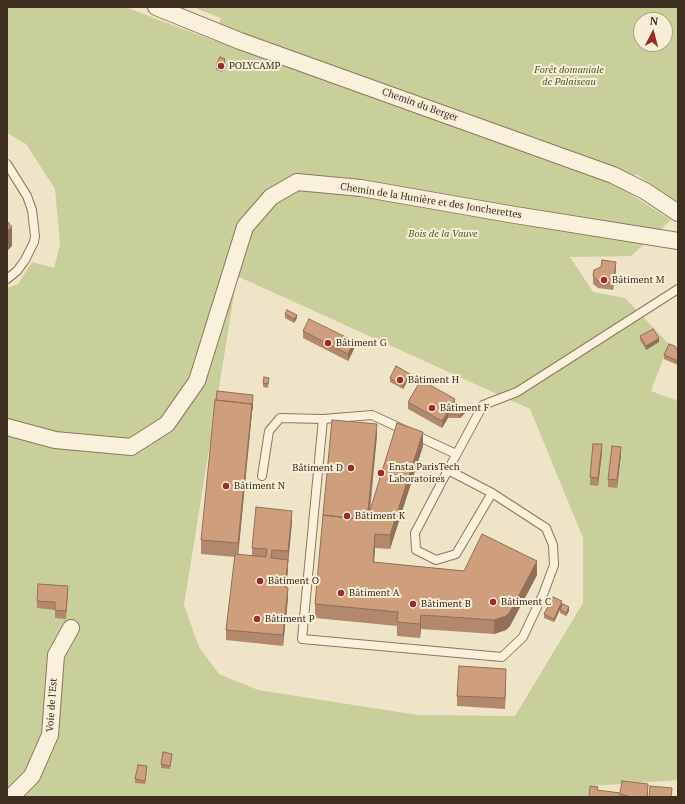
<!DOCTYPE html>
<html>
<head>
<meta charset="utf-8">
<style>
	body { margin:0 }
	#map { position:relative; width:685px; height:804px; overflow:hidden; background:#f0e4c8; font-family:"PT Serif",serif }
	canvas { display:block }
	.frame { position:absolute; inset:0; border:8px solid #3d2e20; pointer-events:none }
	.north { position:absolute; left:633px; top:12px; width:40px; height:40px; box-sizing:border-box; background:#f7eed8; border:1px solid #ada18e; border-radius:50%; rotate:6deg; font-size:11px; font-weight:700; line-height:16px; text-align:center; color:#3d2e20 }
	.north::after { content:''; display:block; margin:auto; width:14px; height:18px; background:#9e2a2b; clip-path:polygon(50% 0,100% 100%,50% 72%,0 100%) }
</style>
</head>
<body>
<div id="map">
<canvas width="685" height="804"></canvas>
<div class="frame"></div>
<div class="north">N</div>
</div>
<script>
const c = document.querySelector('canvas').getContext('2d');
c.lineJoin = 'round';
function fillPath(path, color) {
  c.fillStyle = color;
  c.fill(path, 'evenodd');
}
function toPath(rows) {
  const path = new Path2D();
  for (const r of rows) {
    path.moveTo(r[0], r[1]);
    for (let i = 2; i < r.length; i += 2) path.lineTo(r[i], r[i + 1]);
  }
  return path;
}
function strokePath(path, color, width, dash) {
  c.strokeStyle = color;
  c.lineWidth = width;
  c.lineCap = dash ? 'butt' : 'round';
  c.setLineDash(dash || []);
  c.stroke(path);
}
function label(font, color, halo, rows, align = 'center') {
  c.font = font + ' "PT Serif",serif';
  c.lineWidth = 4;
  c.setLineDash([]);
  c.textBaseline = 'middle';
  c.strokeStyle = halo;
  c.fillStyle = color;
  for (const [text, x, y, turn = 0] of rows) {
    c.save();
    c.translate(x, y);
    c.rotate((+turn || 0) * Math.PI / 180);
    c.textAlign = isNaN(turn) ? turn : align;
    if (halo) c.strokeText(text, 0, 0);
    c.fillText(text, 0, 0);
    c.restore();
  }
}
fillPath(toPath([
	[7,7,125,7,215,41,221,18,193,7,678,7,678,202,636,174,624,190,671,220,631,256,570,257,593,292,625,298,669,344,651,391,678,401,678,780,591,786,588,797,7,797,7,288,18,284,32,262,54,268,60,245,55,189,26,144,7,133],
	[641,20,665,20,665,44,641,44],
	[237,276,530,409,583,538,583,603,515,716,418,715,258,690,219,674,199,647,184,605]
]), '#c9cf9b');
const service = toPath([
	[7,164,27,196,32,210,35,236,34,242,25,260,17,271,7,279],
	[456,454,372,415,323,419,302,639,502,657,523,637,544,592,554,565,553,545,546,528,492,493,448,470,483,405,517,392,678,289],
	[448,470,415,533,416,550,436,560,456,554,492,493],
	[262,476,269,431,280,418,323,419]
]);
const minor = toPath([
	[156,7,240,41,613,175,645,191,678,213],
	[7,427,55,440,131,447,167,424,197,381,245,227,271,197,297,182,361,188,509,214,678,241],
	[11,797,32,776,50,735,56,655,71,628]
]);
strokePath(service, '#8d765c', 10);
strokePath(minor, '#8d765c', 18);
strokePath(service, '#faf1dc', 8);
strokePath(minor, '#faf1dc', 16);
fillPath(toPath([
	[225,63,222,72,216,70,216,66],
	[616,269,613,290,598,288,593,284,593,276],
	[285,314,297,318,294,323,285,318],
	[303,331,354,349,348,361,303,338],
	[640,336,659,342,646,350,640,340],
	[678,351,678,365,664,359,664,355],
	[410,377,403,389,390,382,390,378],
	[269,381,268,388,263,387,263,383],
	[253,402,238,555,252,556,252,548,292,522,286,587,288,598,283,646,226,640,226,630,235,557,201,554,201,540],
	[408,402,455,403,465,413,460,418,448,418,442,428,408,409],
	[377,435,370,513,423,446,390,549,375,548,374,562,464,571,537,575,510,626,506,630,494,634,421,629,420,638,397,636,397,626,315,618,315,604],
	[602,452,598,486,590,485,590,477],
	[621,454,617,488,608,487,608,479],
	[68,594,66,619,55,618,55,610,37,608,37,601],
	[562,605,569,611,566,616,560,613,560,610,554,622,544,618,544,614],
	[506,680,505,709,457,706,457,696],
	[172,757,170,769,161,768,161,764],
	[147,769,145,784,135,783,135,779],
	[598,790,620,793,648,792,648,797,589,797]
]), '#b2896c');
fillPath(toPath([
	[225,59,225,63,222,72,222,68],
	[12,227,12,246,7,251,7,231],
	[616,262,616,269,613,290,613,283],
	[297,315,297,318,294,323,294,319],
	[659,338,659,342,646,350,646,346],
	[354,341,354,349,348,361,348,354],
	[410,374,410,377,403,389,403,386],
	[253,395,253,402,238,557,238,543,252,404],
	[455,399,455,407,448,414,448,418,442,428,442,421],
	[465,409,465,413,460,418,460,415],
	[377,424,377,435,367,534,367,523],
	[423,432,423,446,390,549,390,535],
	[602,444,602,452,598,486,598,478],
	[621,447,621,454,617,488,617,480],
	[292,511,292,522,288,562,288,551],
	[375,534,375,548,373,576,373,562],
	[288,560,288,570,285,598,285,587],
	[537,561,537,575,510,626,506,630,494,634,494,620],
	[288,588,288,598,283,646,283,635],
	[562,601,562,605,554,622,554,619],
	[569,607,569,611,566,616,566,613],
	[421,615,421,629,420,638,420,624],
	[506,669,506,680,505,709,505,698],
	[648,784,648,797,647,797]
]), '#916f58');
const building = toPath([
	[220,57,225,59,222,68,216,66,220,57],
	[7,221,12,227,7,231,7,221],
	[602,260,616,262,613,283,598,281,593,276,594,270,601,267,602,260],
	[287,310,297,315,294,319,285,314,287,310],
	[309,319,354,341,348,354,303,331,309,319],
	[653,329,659,338,646,346,640,336,653,329],
	[669,344,675,346,678,351,678,361,664,355,669,344],
	[396,366,410,374,403,386,390,378,396,366],
	[264,377,269,378,268,384,263,383,264,377],
	[421,380,455,399,442,421,408,402,421,380],
	[217,391,253,395,252,410,252,404,216,400,217,391],
	[215,400,252,404,238,543,201,540,215,400],
	[455,403,465,409,460,415,448,414,455,403],
	[332,420,377,424,367,520,323,515,332,420],
	[397,423,423,432,390,535,375,534,373,562,464,571,482,534,537,561,510,612,506,616,494,620,421,615,420,624,397,622,398,612,315,604,323,515,367,520,397,423],
	[593,444,602,444,598,478,590,477,593,444],
	[612,446,621,447,617,480,608,479,612,446],
	[256,507,292,511,288,551,272,550,271,558,288,560,285,587,288,588,283,635,226,630,235,554,266,557,267,549,252,548,256,507],
	[38,584,68,586,66,611,55,610,55,602,37,601,38,584],
	[553,597,562,601,554,619,544,614,553,597],
	[563,604,569,607,566,613,560,609,563,604],
	[459,666,506,669,505,698,457,696,459,666],
	[163,752,172,754,170,766,161,764,163,752],
	[138,765,147,766,145,781,135,779,138,765],
	[622,781,648,784,647,797,628,797,628,796,620,794,620,797,589,797,590,786,598,787,597,790,620,793,622,781],
	[650,786,672,788,671,797,649,797,650,786]
]);
fillPath(building, '#cf9f7d');
strokePath(building, '#916f58', 1);
for (const [x, y, r, color] of [
	[221,66,4,"#9e2a2b"],
	[604,280,4,"#9e2a2b"],
	[328,343,4,"#9e2a2b"],
	[400,380,4,"#9e2a2b"],
	[432,408,4,"#9e2a2b"],
	[351,468,4,"#9e2a2b"],
	[381,473,4,"#9e2a2b"],
	[226,486,4,"#9e2a2b"],
	[347,516,4,"#9e2a2b"],
	[260,581,4,"#9e2a2b"],
	[341,593,4,"#9e2a2b"],
	[493,602,4,"#9e2a2b"],
	[413,604,4,"#9e2a2b"],
	[257,619,4,"#9e2a2b"]
]) {
  const dot = new Path2D();
  dot.arc(x, y, r, 0, 2 * Math.PI);
  c.fillStyle = color;
  c.fill(dot);
  strokePath(dot, '#f7eed8', 1.5);
}
label('10px', '#3d2e20', '#f7eed8', [
	["POLYCAMP",229,66],
	["Bâtiment M",612,280],
	["Bâtiment G",336,343],
	["Bâtiment H",408,380],
	["Bâtiment F",440,408],
	["Ensta ParisTech",389,467],
	["Laboratoires",389,479],
	["Bâtiment D",343,468,"right"],
	["Bâtiment N",234,486],
	["Bâtiment K",355,516],
	["Bâtiment O",268,581],
	["Bâtiment A",349,593],
	["Bâtiment C",501,602],
	["Bâtiment B",421,604],
	["Bâtiment P",265,619]
], 'left');
label('italic 10px', '#4d5a26', '#f7eed8', [
	["Forêt domaniale",569,70],
	["de Palaiseau",569,82],
	["Bois de la Vauve",443,234]
]);
label('10px', '#3d2e20', '#f7eed8', [
	["Chemin du Berger",420,105,20],
	["Chemin de la Hunière et des Joncherettes",431,201,9],
	["Voie de l'Est",52,705,-86]
]);
</script>
</body>
</html>
